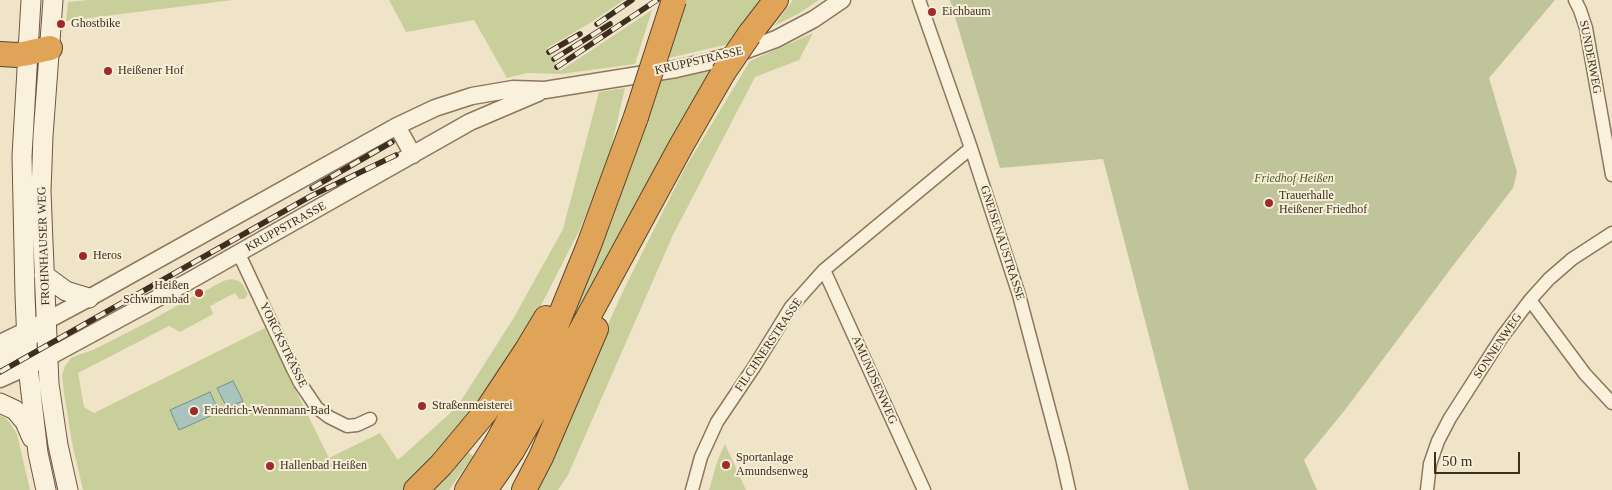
<!DOCTYPE html>
<html>
<head>
<meta charset="utf-8">
<style>
	body { margin:0 }
	#map { position:relative; width:1612px; height:490px; overflow:hidden; background:#f0e4c8; font-family:"Times New Roman",serif }
	canvas { display:block }
	.scale { position:absolute; left:1434px; top:452px; width:86px; height:22px; box-sizing:border-box; border:2px solid #3d2e20; border-top:0; padding-left:6px; font-size:15px; line-height:18px; white-space:nowrap; color:#3d2e20; -webkit-text-stroke:4px #f7eed8; paint-order:stroke }
</style>
</head>
<body>
<div id="map">
<canvas width="1612" height="490"></canvas>
<div class="scale">50 m</div>
</div>
<script>
const c = document.querySelector('canvas').getContext('2d');
c.lineJoin = 'round';
function fillPath(path, color) {
  c.fillStyle = color;
  c.fill(path, 'evenodd');
}
function toPath(rows) {
  const path = new Path2D();
  for (const r of rows) {
    path.moveTo(r[0], r[1]);
    for (let i = 2; i < r.length; i += 2) path.lineTo(r[i], r[i + 1]);
  }
  return path;
}
function strokePath(path, color, width, dash) {
  c.strokeStyle = color;
  c.lineWidth = width;
  c.lineCap = dash ? 'butt' : 'round';
  c.setLineDash(dash || []);
  c.stroke(path);
}
function label(font, color, halo, rows, align = 'center') {
  c.font = font + ' "Times New Roman",serif';
  c.lineWidth = 4;
  c.setLineDash([]);
  c.textBaseline = 'middle';
  c.strokeStyle = halo;
  c.fillStyle = color;
  for (const [text, x, y, turn = 0] of rows) {
    c.save();
    c.translate(x, y);
    c.rotate((+turn || 0) * Math.PI / 180);
    c.textAlign = isNaN(turn) ? turn : align;
    if (halo) c.strokeText(text, 0, 0);
    c.fillText(text, 0, 0);
    c.restore();
  }
}
fillPath(toPath([
	[88,0,233,0,66,21,68,2],
	[389,0,624,0,590,23,547,48,560,71,652,10,635,64,561,74,527,73,507,78,474,20,406,32],
	[682,0,761,0,729,44,664,59],
	[793,0,819,0,798,14,774,26],
	[813,33,799,60,755,77,673,235,568,475,558,490,532,490,625,287,685,168,750,61],
	[711,71,579,314,572,313,657,82],
	[625,88,607,166,578,233,531,325,475,407,405,490,83,490,72,443,64,393,62,375,65,366,71,358,78,355,93,350,150,321,196,295,197,297,204,294,203,292,223,281,231,279,239,281,243,285,248,294,247,296,244,299,239,299,235,293,210,306,213,314,180,332,169,326,78,373,84,407,94,413,265,328,329,458,380,433,398,460,457,407,513,319,563,229,599,92],
	[0,415,7,419,17,434,30,490,0,490],
	[725,444,746,490,709,490,718,459],
	[462,447,473,456,449,490,426,490]
]), '#c9cf9b');
fillPath(toPath([
	[950,0,1555,0,1489,78,1517,172,1513,188,1452,267,1345,410,1304,460,1317,490,1189,490,1103,159,1000,168]
]), '#bfc49a');
const water = toPath([
	[233,381,243,401,227,408,217,388,233,381],
	[210,392,219,412,179,430,170,410,210,392]
]);
fillPath(water, '#a9c4bc');
strokePath(water, '#6f938a', 1);
const minor = toPath([
	[919,0,971,148,1019,295,1062,458,1069,490],
	[1575,0,1580,10,1586,28,1612,175],
	[239,254,293,369,300,383,317,408,329,417,347,426,357,425,370,419],
	[824,270,924,490],
	[1530,300,1585,374,1612,403],
	[692,490,701,457,717,422,754,367,791,307,824,270,971,148],
	[1427,490,1430,464,1438,441,1450,418,1502,337,1530,300,1549,279,1572,259,1612,233]
]);
const tertiary = toPath([
	[397,126,413,155],
	[0,343,46,321,89,298,397,126,435,108,472,96,513,89,545,90,676,69,711,61,730,56,776,39,814,19,842,0],
	[0,379,47,358,191,280,470,122,538,93]
]);
const secondary = toPath([
	[31,0,22,156,25,295,28,367,38,453,46,490],
	[53,0,43,136,41,191,43,243,49,384,58,445,68,490],
	[44,275,66,291,89,298],
	[0,359,6,356,34,333],
	[0,403,15,410,25,422,32,438]
]);
const motorway = toPath([
	[749,35,776,0],
	[0,54,17,55,28,53,50,48],
	[416,490,441,465,487,410,528,348,546,318],
	[467,490,496,444,543,358,589,245,636,117],
	[485,490,512,451,580,332,681,146,723,73],
	[524,490,541,457,596,329]
]);
strokePath(minor, '#8d765c', 15);
strokePath(tertiary, '#8d765c', 19);
strokePath(secondary, '#6f573f', 21);
strokePath(motorway, '#5b4430', 26);
strokePath(minor, '#faf1dc', 12);
strokePath(tertiary, '#faf1dc', 16);
strokePath(secondary, '#faf1dc', 19);
strokePath(motorway, '#e0a458', 24);
const rail = toPath([
	[597,24,632,0],
	[549,52,580,34],
	[554,59,610,24],
	[557,67,657,0],
	[312,188,392,142],
	[0,372,311,196,396,155]
]);
strokePath(rail, '#3d2e20', 5.5);
strokePath(rail, '#f7eed8', 4, [11]);
const motorwayBridge = toPath([
	[723,73,749,35],
	[636,117,674,0]
]);
strokePath(motorwayBridge, '#5b4430', 26, []);
strokePath(motorwayBridge, '#e0a458', 24);
for (const [x, y, r, color] of [
	[932,12,5,"#9e2a2b"],
	[61,24,5,"#9e2a2b"],
	[108,71,5,"#9e2a2b"],
	[1269,203,5,"#9e2a2b"],
	[83,256,5,"#9e2a2b"],
	[199,293,5,"#9e2a2b"],
	[422,406,5,"#9e2a2b"],
	[194,411,5,"#9e2a2b"],
	[726,465,5,"#9e2a2b"],
	[270,466,5,"#9e2a2b"]
]) {
  const dot = new Path2D();
  dot.arc(x, y, r, 0, 2 * Math.PI);
  c.fillStyle = color;
  c.fill(dot);
  strokePath(dot, '#f7eed8', 2);
}
label('12px', '#3d2e20', '#f7eed8', [
	["Eichbaum",942,12],
	["Ghostbike",71,24],
	["Heißener Hof",118,71],
	["Trauerhalle",1279,196],
	["Heißener Friedhof",1279,210],
	["Heros",93,256],
	["Heißen",189,286,"right"],
	["Schwimmbad",189,300,"right"],
	["Straßenmeisterei",432,406],
	["Friedrich-Wennmann-Bad",204,411],
	["Sportanlage",736,458],
	["Amundsenweg",736,472],
	["Hallenbad Heißen",280,466]
], 'left');
label('12px', '#3d2e20', '#f7eed8', [
	["SUNDERWEG",1590,57,79],
	["KRUPPSTRASSE",699,61,-13],
	["KRUPPSTRASSE",286,227,-29],
	["GNEISENAUSTRASSE",1002,243,72],
	["FROHNHAUSER WEG",44,246,-92],
	["YORCKSTRASSE",283,345,64],
	["FILCHNERSTRASSE",769,345,-56],
	["SONNENWEG",1498,346,-56],
	["AMUNDSENWEG",874,380,66]
]);
label('italic 12px', '#4d5a26', '#f7eed8', [
	["Friedhof Heißen",1294,179]
]);
</script>
</body>
</html>
